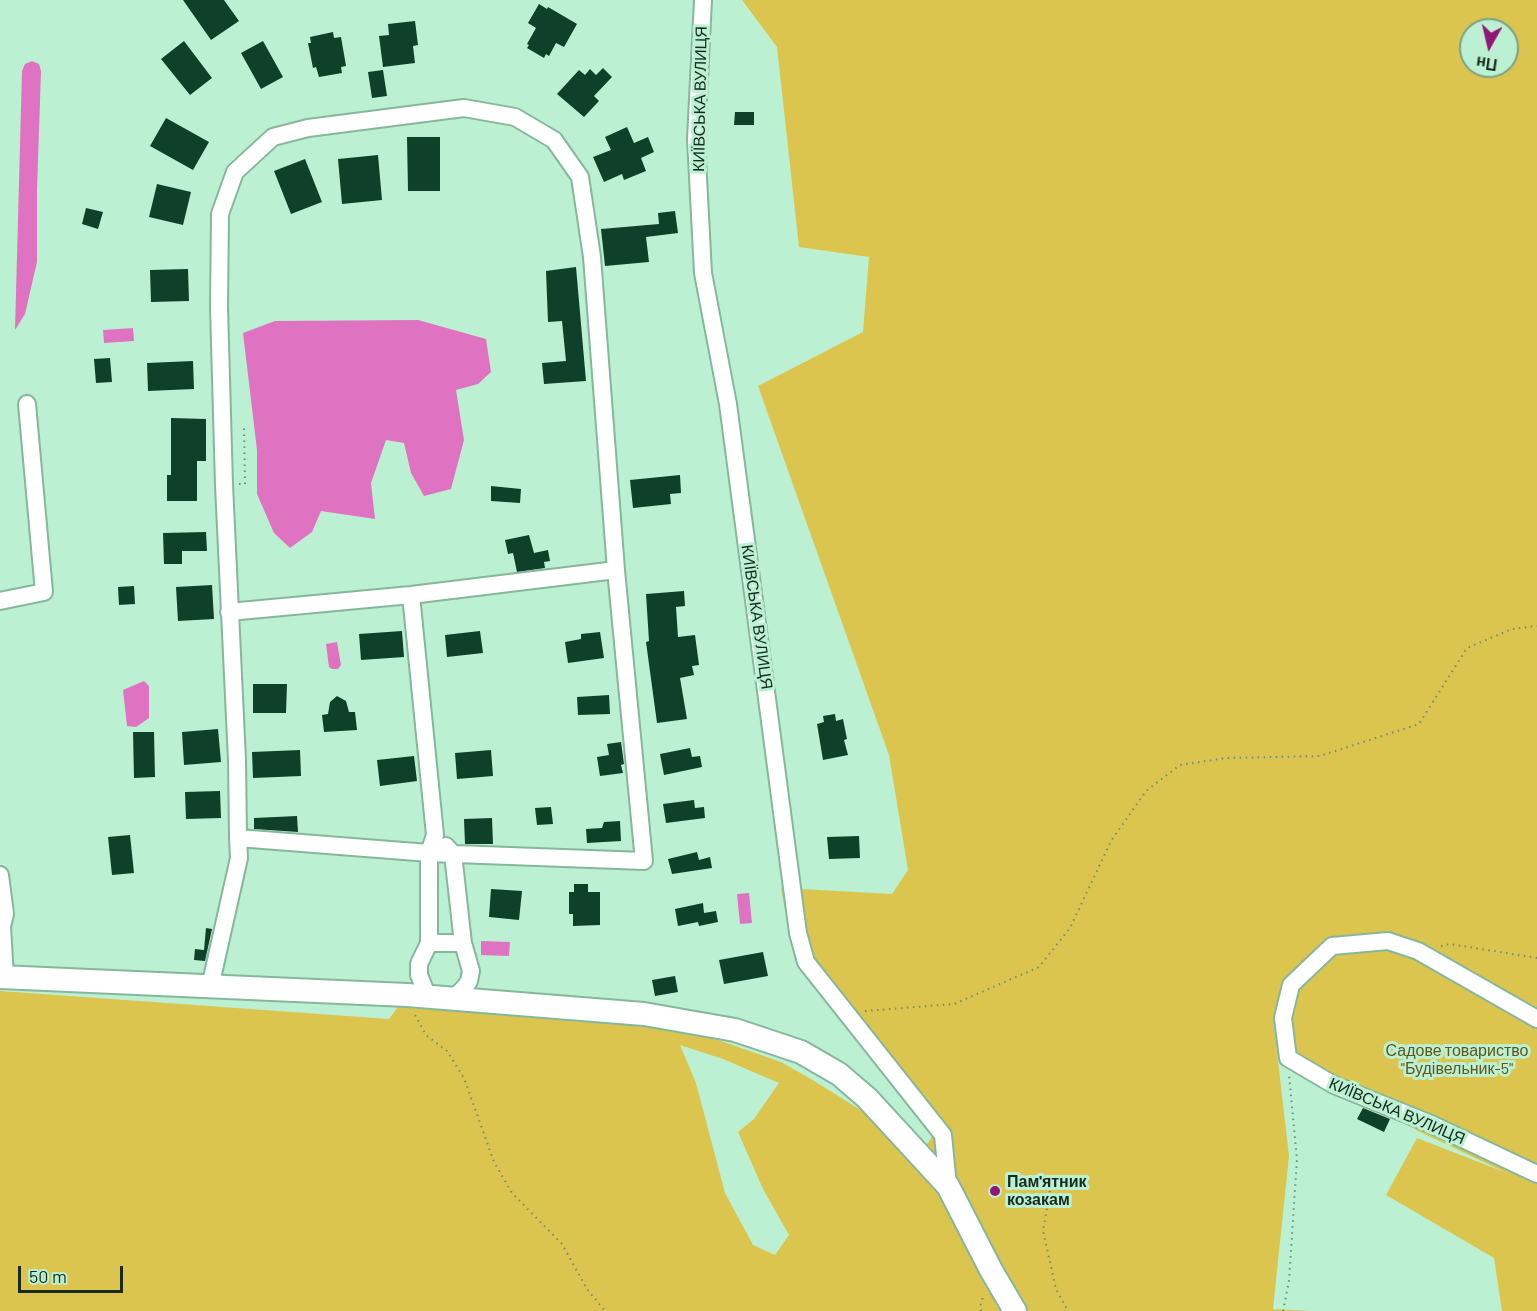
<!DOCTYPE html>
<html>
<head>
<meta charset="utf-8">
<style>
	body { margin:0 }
	#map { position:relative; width:1537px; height:1311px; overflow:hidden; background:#bcf0d2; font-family:Barlow,sans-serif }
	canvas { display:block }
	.north { position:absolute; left:1459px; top:18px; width:60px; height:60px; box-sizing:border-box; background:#bcf0d2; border:2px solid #7aa18b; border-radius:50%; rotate:188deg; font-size:16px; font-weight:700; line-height:24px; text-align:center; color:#172b20 }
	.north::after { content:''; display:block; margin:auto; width:21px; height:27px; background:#901776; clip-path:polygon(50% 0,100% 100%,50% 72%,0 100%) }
	.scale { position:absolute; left:18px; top:1266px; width:105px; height:27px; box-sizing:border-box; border:3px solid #172b20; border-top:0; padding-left:8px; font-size:18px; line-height:21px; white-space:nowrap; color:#172b20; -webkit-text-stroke:4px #bcf0d2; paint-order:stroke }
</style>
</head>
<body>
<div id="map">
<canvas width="1537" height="1311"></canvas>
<div class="north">Пн</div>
<div class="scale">50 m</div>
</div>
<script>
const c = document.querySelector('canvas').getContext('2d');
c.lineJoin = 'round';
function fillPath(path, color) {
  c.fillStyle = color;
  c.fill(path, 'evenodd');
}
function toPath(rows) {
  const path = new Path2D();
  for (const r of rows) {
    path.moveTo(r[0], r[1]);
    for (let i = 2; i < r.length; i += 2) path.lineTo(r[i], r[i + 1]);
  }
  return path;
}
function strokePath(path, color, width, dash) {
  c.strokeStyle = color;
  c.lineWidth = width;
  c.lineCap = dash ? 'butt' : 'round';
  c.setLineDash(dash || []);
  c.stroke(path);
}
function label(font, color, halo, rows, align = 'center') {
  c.font = font + ' Barlow,sans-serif';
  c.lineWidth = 6;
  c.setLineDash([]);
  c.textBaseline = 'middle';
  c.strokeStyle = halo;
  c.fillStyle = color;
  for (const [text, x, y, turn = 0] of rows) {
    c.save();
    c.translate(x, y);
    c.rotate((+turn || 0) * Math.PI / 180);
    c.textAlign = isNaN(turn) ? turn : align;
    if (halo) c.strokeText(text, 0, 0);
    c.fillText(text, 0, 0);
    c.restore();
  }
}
fillPath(toPath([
	[742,0,1537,0,1537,1311,1502,1311,1494,1258,1386,1195,1417,1138,1507,1173,1420,1132,1289,1057,1274,1026,1289,1156,1273,1309,1311,1311,0,1311,0,991,389,1019,398,1007,636,1024,681,1031,721,1041,781,1062,811,1079,867,1114,919,1156,940,1125,791,942,781,888,892,894,908,870,889,755,758,386,863,332,869,257,799,247,777,47],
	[1471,30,1507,30,1507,66,1471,66],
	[680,1045,723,1059,779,1083,754,1119,738,1132,763,1189,789,1235,775,1255,753,1245,725,1193,696,1083]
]), '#dbc54e');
fillPath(toPath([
	[32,61,39,64,41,71,37,190,37,262,25,314,15,330,22,71,25,64],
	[418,320,486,339,491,372,478,384,456,390,464,440,451,489,424,496,411,473,404,443,386,440,371,483,375,519,321,511,312,532,290,548,274,533,257,494,257,450,243,333,275,321],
	[133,328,134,341,104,343,103,330],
	[337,642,341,665,338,669,332,669,329,667,326,644],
	[144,681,149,686,149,718,136,727,127,726,123,690],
	[749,893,752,923,740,924,737,894],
	[481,941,510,942,509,956,481,955]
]), '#e073c1');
fillPath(toPath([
	[183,0,224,0,239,21,211,40],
	[539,4,547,9,548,7,577,24,564,47,556,43,549,56,546,54,544,58,527,48,529,45,527,44,536,28,528,23],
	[415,21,418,45,413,46,415,63,383,67,379,36,389,35,388,24],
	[333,32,334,38,341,37,346,66,341,67,342,73,319,77,316,67,313,68,308,43,311,43,310,37],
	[184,41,212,78,190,95,161,59],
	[263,41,283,77,261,89,241,53],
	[603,68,612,77,594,96,599,101,584,117,557,94,579,70,585,75,590,69,596,75],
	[383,70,387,96,372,98,368,72],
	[735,112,754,112,754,125,734,125],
	[166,118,209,142,193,170,150,146],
	[627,127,634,143,648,137,654,152,641,158,646,171,624,180,622,174,604,182,593,157,611,150,605,137],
	[407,137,440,137,440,191,408,191],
	[378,155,382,200,342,204,338,159],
	[305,159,322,202,291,214,274,171],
	[157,184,191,192,183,225,149,217],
	[86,208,103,212,98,229,82,224],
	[675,211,678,233,646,237,649,262,605,266,601,229,659,224,658,213],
	[576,267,586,381,544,384,542,363,566,361,562,321,548,322,546,271],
	[188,269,189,301,151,302,150,270],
	[110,358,112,382,96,383,94,359],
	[193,361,194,389,148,391,147,363],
	[171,418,206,419,206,461,197,461,197,501,167,501,167,475,171,475],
	[680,475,681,493,670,494,671,504,633,508,630,480],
	[491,486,521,489,520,503,491,501],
	[206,532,207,551,182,551,182,564,164,564,163,533],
	[529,535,534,553,548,550,550,561,544,562,545,568,517,572,513,553,508,554,505,540],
	[212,585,214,619,178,621,176,587],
	[134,586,135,604,119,605,118,587],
	[684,591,685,606,676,607,678,637,695,635,699,665,692,666,694,675,680,678,687,719,657,723,646,642,649,641,646,594],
	[402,631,404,657,361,660,359,634],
	[480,631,483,653,447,657,445,635],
	[600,632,604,658,568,663,565,642,581,639,581,634],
	[253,684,287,684,286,713,253,713],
	[609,695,610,714,578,715,577,697],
	[337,696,346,701,349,712,355,712,357,730,324,732,322,715,328,714,330,702],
	[835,714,836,721,843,719,847,739,844,740,848,755,823,760,817,724,824,722,823,716],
	[218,729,221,762,184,765,182,732],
	[133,732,154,732,155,777,134,778],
	[621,742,624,764,621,765,623,773,600,776,597,757,609,755,607,744],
	[690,748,692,757,700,756,702,767,664,775,660,754],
	[300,750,301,776,253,778,252,752],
	[491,750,493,776,457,779,455,753],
	[414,756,417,781,380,786,377,760],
	[220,791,221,818,186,819,185,792],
	[694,800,695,808,704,807,705,818,666,823,663,804],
	[551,807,553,824,537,825,535,808],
	[297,816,298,832,254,829,254,818],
	[492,818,493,844,465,844,464,819],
	[620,821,621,841,587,843,586,829,602,828,604,822],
	[130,835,134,873,112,875,108,837],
	[859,836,860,858,829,859,827,837],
	[697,852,699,860,710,857,712,868,672,874,668,859],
	[574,884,588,884,588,892,600,892,600,925,573,926,573,914,569,914,569,892,574,892],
	[491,889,522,891,519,920,489,917],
	[703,903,704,913,716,911,718,922,699,926,698,922,678,926,675,909],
	[206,928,212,929,205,961,194,960,195,949,204,950],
	[763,952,768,976,724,984,719,960],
	[675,976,678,992,655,996,652,980],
	[1363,1108,1390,1119,1384,1132,1357,1119]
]), '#0f4029');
const minor = toPath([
	[703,0,696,139,703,273,728,404,798,933,806,962,943,1135,948,1186],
	[411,595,435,835,429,853,429,943,419,964,419,975,425,990,431,998],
	[0,601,44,592,27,404],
	[229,612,411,595,616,570],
	[446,846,453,854,463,943,471,971,469,981,465,987,453,999],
	[0,875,5,914,2,926,5,978],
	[429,943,463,943],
	[210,987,239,858,238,838,237,760,224,485,219,307,220,214,235,172,273,137,308,128,464,108,515,117,554,140,580,177,592,257,616,570,644,861,429,853,238,838],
	[1537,1019,1418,951,1388,941,1332,946,1291,985,1283,1018,1288,1058,1334,1085,1431,1124,1537,1174]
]);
const secondary = toPath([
	[0,977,407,995,644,1014,735,1030,801,1052,839,1074,867,1098,948,1186,991,1270,1015,1311]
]);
strokePath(minor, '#86b79b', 20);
strokePath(secondary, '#86b79b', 26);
strokePath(toPath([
	[239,484,245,484,244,428],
	[1441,946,1450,944,1537,958],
	[865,1011,954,1004,1039,967,1070,928,1111,841,1146,791,1180,765,1226,758,1320,756,1419,724,1467,648,1512,629,1537,626],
	[415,1015,426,1035,447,1051,464,1078,494,1162,512,1193,562,1244,587,1289,605,1311],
	[1051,1185,1043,1231,1056,1289,1068,1311],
	[981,1311,980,1307,984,1294],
	[1283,1311,1289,1281,1297,1159,1289,1075]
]), '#6b8f7b', 2, [1.5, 4.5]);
strokePath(minor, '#fff', 16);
strokePath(secondary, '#fff', 22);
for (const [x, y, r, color] of [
	[995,1191,6,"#901776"]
]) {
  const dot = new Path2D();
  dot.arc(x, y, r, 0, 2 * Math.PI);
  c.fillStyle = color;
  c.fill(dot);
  strokePath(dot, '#bcf0d2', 2);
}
label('16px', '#172b20', '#bcf0d2', [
	["КИЇВСЬКА ВУЛИЦЯ",700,99,-89],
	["КИЇВСЬКА ВУЛИЦЯ",757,617,82],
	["КИЇВСЬКА ВУЛИЦЯ",1397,1111,23]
]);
label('16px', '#60561c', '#bcf0d2', [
	["Садове товариство",1457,1051],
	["\"Будівельник-5\"",1457,1069]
]);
label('bold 16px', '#172b20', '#bcf0d2', [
	["Пам'ятник",1007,1182],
	["козакам",1007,1200]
], 'left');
</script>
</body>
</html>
